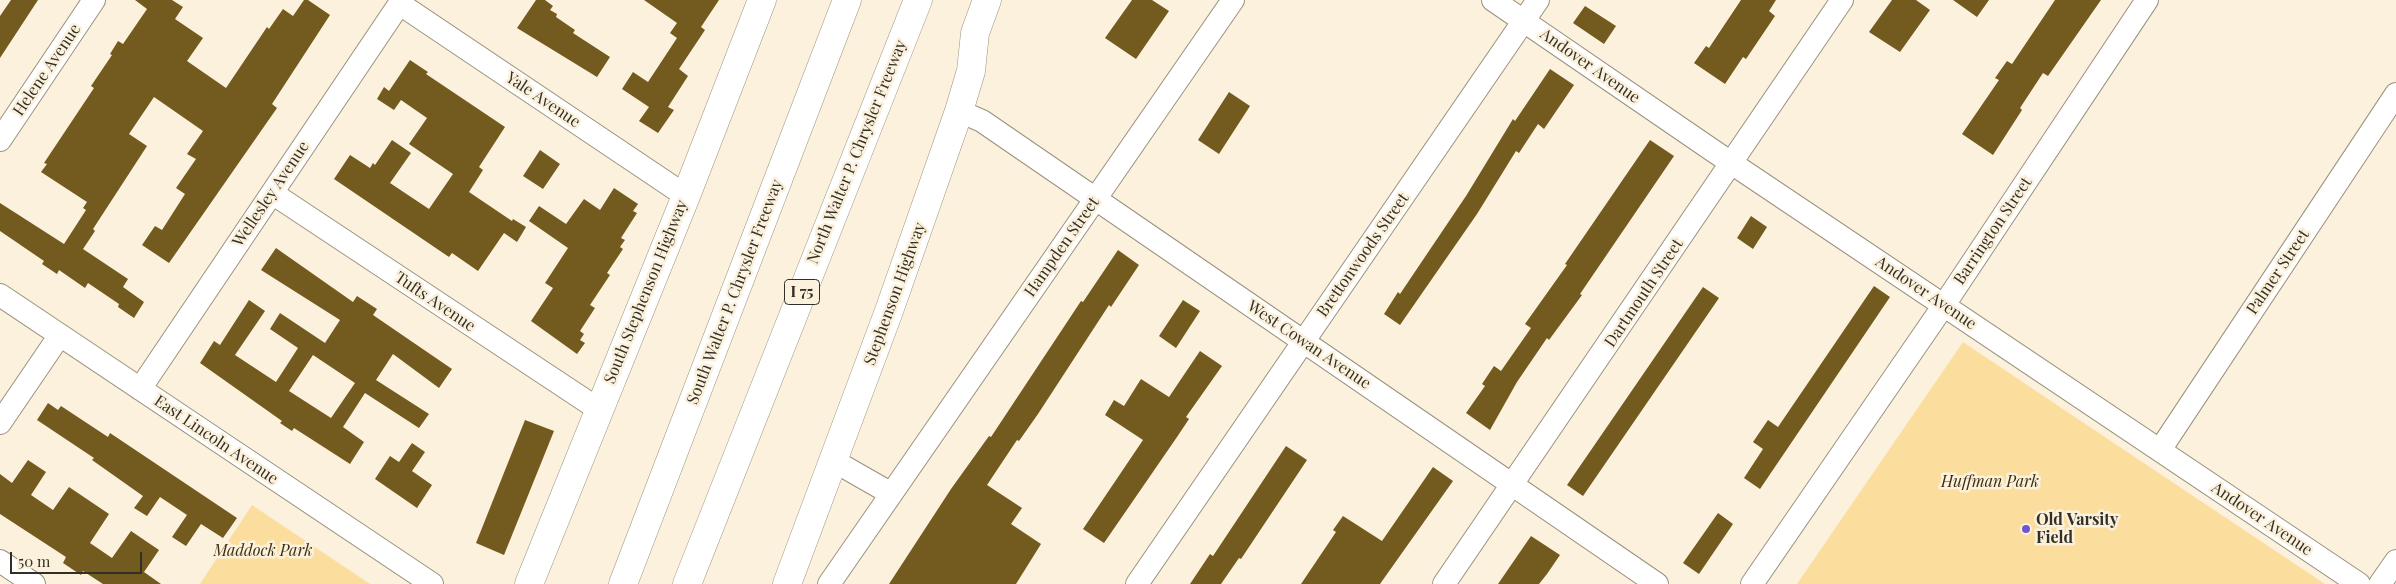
<!DOCTYPE html>
<html>
<head>
<meta charset="utf-8">
<style>
	body { margin:0 }
	#map { position:relative; width:2396px; height:584px; overflow:hidden; background:#fbf1dc; font-family:"Playfair Display",serif }
	canvas { display:block }
	.scale { position:absolute; left:10px; top:552px; width:132px; height:22px; box-sizing:border-box; border:2px solid #322f27; border-top:0; padding-left:6px; font-size:15px; line-height:18px; white-space:nowrap; color:#322f27; -webkit-text-stroke:4px #fbf1dc; paint-order:stroke }
</style>
</head>
<body>
<div id="map">
<canvas width="2396" height="584"></canvas>
<div class="scale">50 m</div>
</div>
<script>
const c = document.querySelector('canvas').getContext('2d');
c.lineJoin = 'round';
function fillPath(path, color) {
  c.fillStyle = color;
  c.fill(path, 'evenodd');
}
function toPath(rows) {
  const path = new Path2D();
  for (const r of rows) {
    path.moveTo(r[0], r[1]);
    for (let i = 2; i < r.length; i += 2) path.lineTo(r[i], r[i + 1]);
  }
  return path;
}
function strokePath(path, color, width, dash) {
  c.strokeStyle = color;
  c.lineWidth = width;
  c.lineCap = dash ? 'butt' : 'round';
  c.setLineDash(dash || []);
  c.stroke(path);
}
function label(font, color, halo, rows, align = 'center') {
  c.font = font + ' "Playfair Display",serif';
  c.lineWidth = 5;
  c.setLineDash([]);
  c.textBaseline = 'middle';
  c.strokeStyle = halo;
  c.fillStyle = color;
  for (const [text, x, y, turn = 0] of rows) {
    c.save();
    c.translate(x, y);
    c.rotate((+turn || 0) * Math.PI / 180);
    c.textAlign = isNaN(turn) ? turn : align;
    if (halo) c.strokeText(text, 0, 0);
    c.fillText(text, 0, 0);
    c.restore();
  }
}
fillPath(toPath([
	[1963,342,2039,393,2325,584,1797,584],
	[252,505,370,584,200,584]
]), '#fbde9d');
fillPath(toPath([
	[11,0,38,0,0,58,0,16],
	[135,0,172,0,183,7,175,19,203,38,187,61,226,88,267,27,269,29,283,9,293,16,304,0,308,0,330,15,272,104,277,108,169,263,142,245,155,226,162,230,185,194,176,188,196,159,187,154,203,131,154,97,129,134,147,146,93,229,95,231,83,249,128,279,123,287,144,302,134,318,118,307,119,304,88,283,85,288,59,270,57,274,42,264,44,261,0,231,0,203,64,244,86,210,83,208,87,202,41,172,47,164,44,163,94,88,91,86,112,55,110,54,118,41,123,44,147,9],
	[536,0,545,0,553,6,550,10,557,14,556,17,575,30,573,33,610,57,597,77,517,28],
	[644,0,719,0,701,27,705,30,679,69,688,76,668,107,674,110,658,133,639,121,649,107,622,89,633,72,648,82,677,38,670,33,677,23],
	[1132,0,1152,0,1169,11,1136,59,1105,38],
	[1741,0,1776,0,1769,11,1775,16,1746,59,1743,57,1725,84,1694,63,1706,46,1709,48],
	[1892,0,1916,0,1930,10,1900,52,1869,32],
	[1953,0,1989,0,1977,17],
	[2055,0,2101,0,2048,76,2043,73,2020,108,2022,110,1993,155,1962,134,1999,80,1995,78,2007,61,2012,64],
	[1585,6,1616,26,1604,44,1573,23],
	[410,60,428,72,426,74,505,127,479,167,483,170,469,192,512,221,513,219,526,227,517,242,504,233,478,271,452,253,449,257,334,179,350,155,370,168,373,163,375,165,392,140,411,153,390,183,429,209,453,174,409,144,427,118,401,100,394,110,377,99,384,87,389,91],
	[1550,69,1574,85,1544,129,1538,124,1519,153,1516,151,1477,214,1400,325,1384,314,1398,292,1400,294,1466,196,1513,119,1515,121],
	[1229,92,1250,106,1219,154,1198,140],
	[1650,140,1674,156,1580,294,1582,295,1549,340,1547,338,1517,382,1490,430,1466,413,1485,386,1482,384,1494,366,1501,371,1531,328,1525,324,1567,265,1565,264],
	[540,150,560,164,543,189,523,176],
	[614,188,638,204,633,211,637,213,621,238,625,240,620,247,623,249,607,273,610,275,590,305,595,308,580,331,584,334,580,340,585,343,577,354,531,321,553,288,545,283,568,248,529,221,539,206,566,224,584,199,600,210],
	[1751,216,1767,227,1753,249,1737,238],
	[276,248,353,302,357,296,377,309,373,315,452,369,439,388,393,354,376,380,429,414,419,428,365,393,343,427,364,442,350,464,294,428,292,431,280,423,282,421,200,363,214,341,220,345,249,300,265,311,235,355,276,382,298,348,270,329,280,313,325,343,340,320,261,270],
	[313,355,355,383,331,418,289,391],
	[1118,250,1139,265,1111,307,1109,305,1038,414,1019,441,1017,440,987,485,1022,508,1011,524,1041,544,1016,584,889,584,951,489,989,436,991,437,1081,301,1083,302],
	[1874,286,1890,297,1760,489,1744,478,1763,449,1753,442,1768,420,1778,427],
	[1703,287,1719,298,1583,496,1567,485],
	[1183,300,1200,311,1176,348,1159,336],
	[1200,351,1222,366,1186,417,1189,419,1177,437,1104,543,1083,529,1143,440,1105,415,1114,400,1124,406,1141,379,1169,397],
	[48,403,58,410,61,406,108,437,110,433,237,518,223,538,201,524,186,546,172,537,187,515,160,497,147,516,134,508,143,496,92,460,94,458,37,420],
	[525,420,554,431,504,555,476,543],
	[412,443,425,452,412,471,432,485,417,508,375,479,390,456,399,462],
	[1286,446,1307,460,1241,559,1239,558,1221,584,1190,584,1210,554,1213,556],
	[28,460,46,472,31,495,53,510,69,487,109,514,90,543,112,558,131,531,159,550,144,572,161,584,103,584,83,571,81,575,63,563,66,557,0,514,0,474,12,483],
	[1433,467,1453,481,1380,584,1301,584,1336,532,1333,530,1343,516,1382,541],
	[1718,513,1733,524,1699,574,1683,563],
	[1531,536,1560,555,1547,574,1539,584,1498,584]
]), '#735b1f');
const minor = toPath([
	[1493,0,1712,150,2359,584],
	[400,4,686,196],
	[959,111,982,121,1657,584],
	[0,140,94,0],
	[272,193,598,409],
	[0,295,432,584],
	[140,389,402,0],
	[0,423,60,335],
	[2160,450,2396,94],
	[834,461,890,493],
	[0,561,34,584],
	[829,584,1233,0],
	[1137,584,1538,0],
	[1444,584,1842,0],
	[1752,584,1944,305,2147,0],
	[2380,584,2396,561]
]);
const major = toPath([
	[529,584,686,196,762,0],
	[787,584,889,311,959,111,971,71,975,33,987,0]
]);
const highway = toPath([
	[623,584,847,0],
	[687,584,918,0]
]);
strokePath(minor, '#9b927f', 24);
strokePath(major, '#9b927f', 29);
strokePath(highway, '#9b927f', 29);
strokePath(minor, '#fff', 22);
strokePath(major, '#fff', 28);
strokePath(highway, '#fff', 28);
for (const [x, y, r, color] of [
	[2026,529,5,"#6d57d1"]
]) {
  const dot = new Path2D();
  dot.arc(x, y, r, 0, 2 * Math.PI);
  c.fillStyle = color;
  c.fill(dot);
  strokePath(dot, '#fbf1dc', 2);
}
for (const [x, y, w] of [
	[802,292,35]
]) {
  const box = new Path2D();
  box.roundRect(x - w / 2, y - 12.5, w, 25, 4);
  c.fillStyle = '#fbf1dc';
  c.fill(box);
  strokePath(box, '#322f27', 1);
}
label('bold 15px', '#322f27', null, [
	["I 75",802,292]
]);
label('16px', '#322f27', '#fbf1dc', [
	["Andover Avenue",1590,66,35],
	["Helene Avenue",47,70,-56],
	["Yale Avenue",543,100,34],
	["North Walter P. Chrysler Freeway",857,152,-68],
	["Wellesley Avenue",271,194,-56],
	["Barrington Street",1993,231,-56],
	["Hampden Street",1062,247,-55],
	["Brettonwoods Street",1363,255,-55],
	["Palmer Street",2278,272,-56],
	["South Stephenson Highway",646,292,-68],
	["South Walter P. Chrysler Freeway",735,292,-69],
	["Dartmouth Street",1644,293,-56],
	["Andover Avenue",1926,293,34],
	["Stephenson Highway",895,294,-70],
	["Tufts Avenue",435,302,34],
	["West Cowan Avenue",1309,345,34],
	["East Lincoln Avenue",216,440,34],
	["Andover Avenue",2262,519,34]
]);
label('italic 16px', '#3c2e0b', '#fbf1dc', [
	["Huffman Park",1990,482],
	["Maddock Park",263,551]
]);
label('bold 16px', '#322f27', '#fbf1dc', [
	["Old Varsity",2036,520],
	["Field",2036,538]
], 'left');
</script>
</body>
</html>
